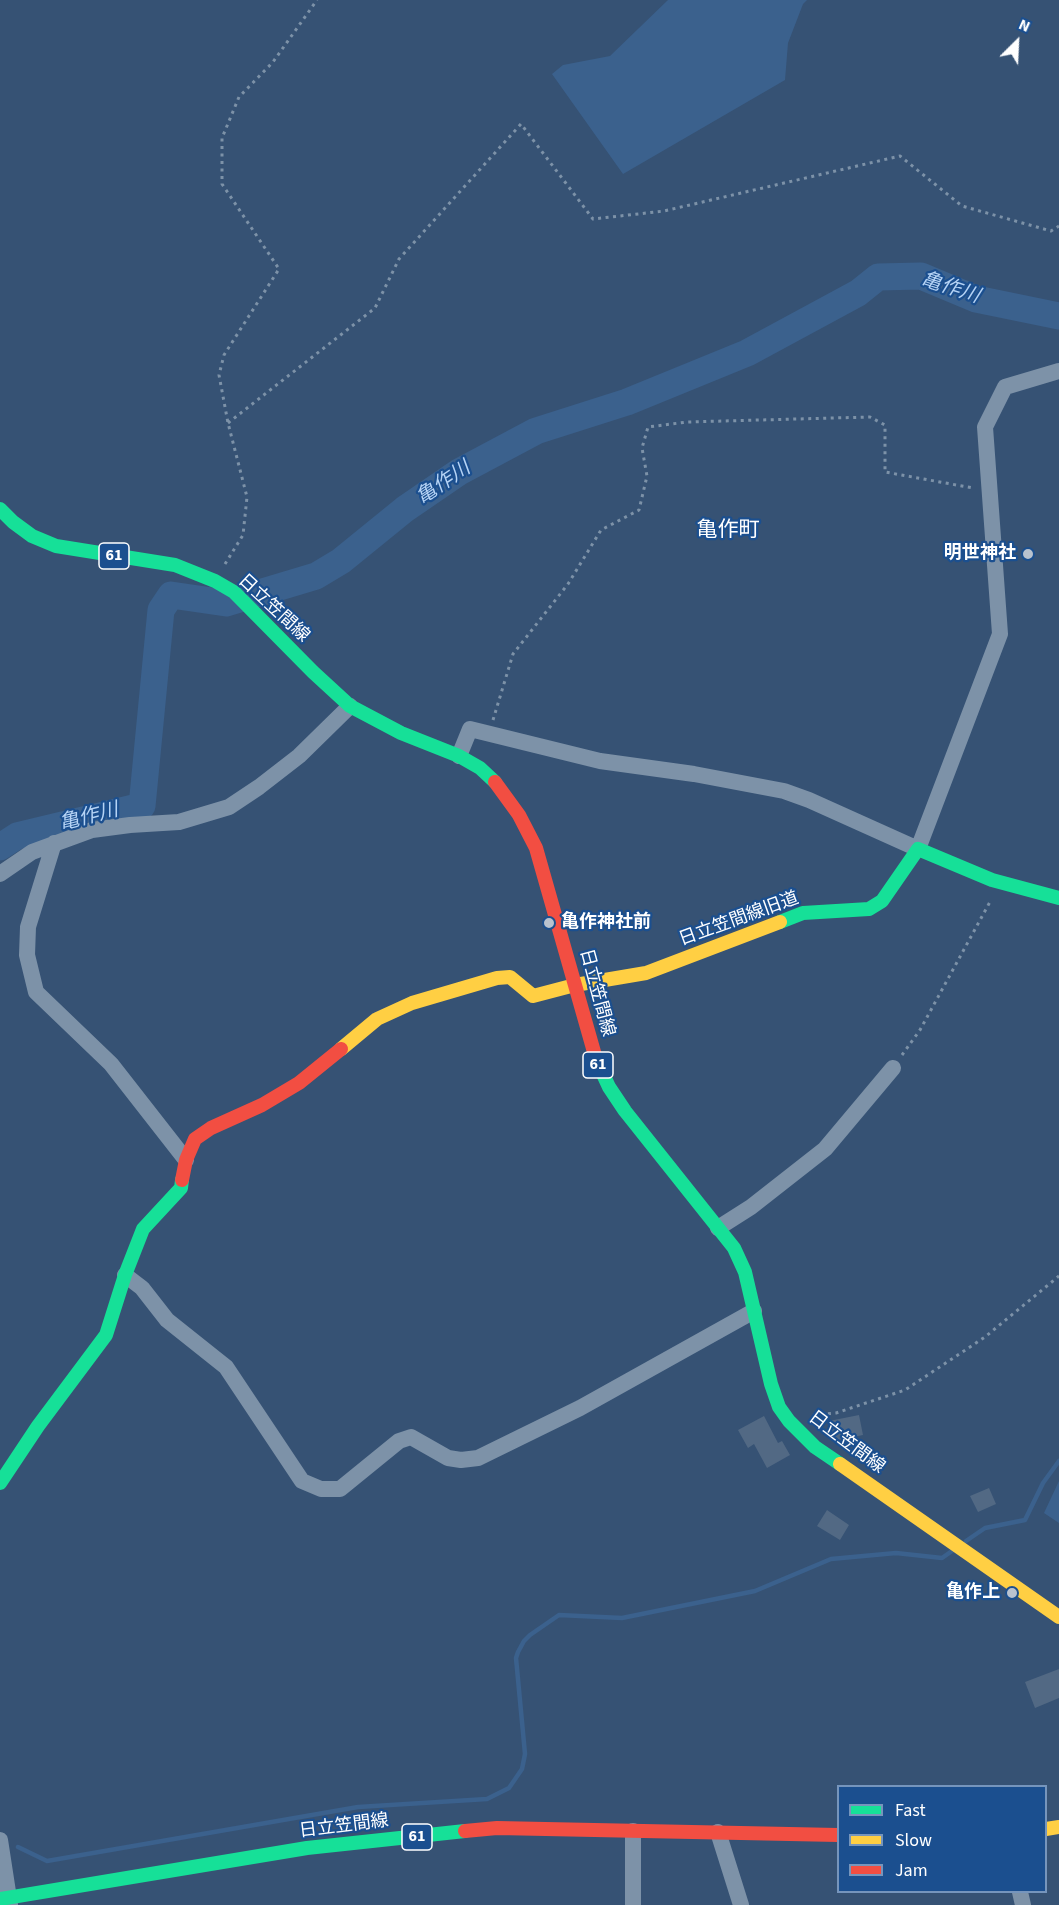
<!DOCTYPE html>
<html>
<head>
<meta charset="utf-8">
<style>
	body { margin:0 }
	#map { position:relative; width:1059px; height:1905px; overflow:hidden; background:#365274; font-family:"Source Sans 3",sans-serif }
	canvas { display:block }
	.legend { position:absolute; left:837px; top:1785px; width:210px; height:108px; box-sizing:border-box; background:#1b4f8f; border:2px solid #7695bc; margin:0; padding:8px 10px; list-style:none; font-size:18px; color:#fff }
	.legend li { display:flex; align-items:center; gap:12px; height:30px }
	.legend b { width:30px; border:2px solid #7695bc }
	.north { position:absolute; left:987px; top:12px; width:60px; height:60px; -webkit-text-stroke:4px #1b4f8f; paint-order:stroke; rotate:24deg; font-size:16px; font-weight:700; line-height:24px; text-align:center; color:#fff }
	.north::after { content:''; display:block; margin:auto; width:21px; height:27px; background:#fff; clip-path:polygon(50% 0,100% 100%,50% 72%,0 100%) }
</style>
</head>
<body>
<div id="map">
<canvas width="1059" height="1905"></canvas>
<ul class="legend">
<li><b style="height:8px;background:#16e098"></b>Fast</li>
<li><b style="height:8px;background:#ffcf43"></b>Slow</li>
<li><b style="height:8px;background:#f24e42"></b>Jam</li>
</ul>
<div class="north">N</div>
</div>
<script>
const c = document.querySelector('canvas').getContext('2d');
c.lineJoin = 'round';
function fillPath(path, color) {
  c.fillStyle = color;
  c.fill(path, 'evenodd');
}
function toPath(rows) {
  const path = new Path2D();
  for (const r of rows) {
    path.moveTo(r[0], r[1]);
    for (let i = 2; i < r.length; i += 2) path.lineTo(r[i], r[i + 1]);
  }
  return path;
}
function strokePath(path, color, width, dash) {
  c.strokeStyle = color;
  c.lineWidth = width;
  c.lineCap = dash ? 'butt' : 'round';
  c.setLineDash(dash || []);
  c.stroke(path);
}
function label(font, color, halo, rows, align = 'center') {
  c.font = font + ' "Source Sans 3","Noto Sans JP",sans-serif';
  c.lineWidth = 4.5;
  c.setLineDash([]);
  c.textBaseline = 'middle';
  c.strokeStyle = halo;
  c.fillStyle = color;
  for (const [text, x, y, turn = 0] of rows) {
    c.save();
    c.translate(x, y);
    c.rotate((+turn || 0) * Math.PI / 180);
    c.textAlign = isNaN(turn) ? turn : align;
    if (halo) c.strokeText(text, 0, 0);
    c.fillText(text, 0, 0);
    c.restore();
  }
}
fillPath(toPath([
	[668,0,807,0,803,4,788,43,785,80,623,174,552,74,563,65,610,56],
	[1059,1481,1059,1523,1044,1513]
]), '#3b618d');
strokePath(toPath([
	[966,1541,985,1528,1025,1520,1043,1483,1059,1461],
	[18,1847,47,1861,358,1807,487,1799,509,1788,522,1769,525,1754,516,1658,518,1652,524,1641,530,1635,559,1615,622,1618,755,1591,831,1559,896,1553,942,1558,952,1551]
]), '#3b618d', 4.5);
strokePath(toPath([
	[0,847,17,836,142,806,161,610,171,595,226,603,316,576,341,561,405,509,459,472,536,431,627,402,747,353,858,293,878,277,921,276,976,299,1059,316]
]), '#3b618d', 27);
fillPath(toPath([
	[859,1415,863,1435,833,1441,829,1421],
	[764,1416,778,1443,782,1441,790,1455,767,1468,754,1444,748,1448,738,1430],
	[989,1488,996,1504,978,1512,970,1496],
	[827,1510,849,1525,840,1540,817,1526],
	[1059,1669,1059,1698,1035,1708,1025,1682]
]), '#526984');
strokePath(toPath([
	[228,423,375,308,399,259,521,124,593,219,664,211,900,156,962,206,1051,231,1059,226],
	[225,564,243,535,247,497,228,423,219,375,224,355,279,269,222,184,222,138,239,97,273,62,317,0],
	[493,720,513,654,568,584,601,530,639,510,647,476,642,448,648,427,687,422,870,417,885,425,885,472,973,488],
	[902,1055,920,1030,991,900],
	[813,1415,836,1413,905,1390,985,1337,1059,1276]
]), '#7d92a8', 3, [3, 4.5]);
strokePath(toPath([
	[459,756,470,729,600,761,694,774,784,791,809,800,918,849,1000,634,985,427,1005,387,1059,371],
	[54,843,28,927,27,955,36,992,111,1064,186,1160],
	[0,874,32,852,92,830,130,825,179,822,229,807,259,787,299,756,350,706],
	[718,1228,751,1207,825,1149,893,1068],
	[125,1275,142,1288,167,1320,226,1367,302,1481,321,1489,340,1489,399,1441,411,1437,448,1458,461,1460,478,1458,580,1408,754,1311],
	[633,1831,633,1905],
	[718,1832,741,1905],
	[0,1840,10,1905],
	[1020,1892,1023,1905]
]), '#7d92a8', 16);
strokePath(toPath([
	[0,509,13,522,32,536,56,546,175,565,215,581,234,592,313,672,350,706,401,733,459,756,480,768,495,782],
	[780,922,803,913,869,909,882,901,918,849,992,880,1059,898],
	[596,1059,609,1087,625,1111,734,1248,745,1272,771,1384,779,1407,789,1421,815,1447,840,1464],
	[0,1483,38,1426,106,1335,125,1275,143,1229,181,1188,182,1180],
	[0,1899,307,1848,465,1831]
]), '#16e098', 14);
strokePath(toPath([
	[341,1049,377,1019,412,1003,497,978,510,977,533,996,575,985,646,973,780,922],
	[840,1464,1059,1617],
	[1046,1829,1059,1827]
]), '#ffcf43', 14);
strokePath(toPath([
	[495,782,519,815,536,848,596,1059],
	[182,1180,186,1160,195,1139,211,1128,262,1105,299,1083,341,1049],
	[465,1831,497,1828,838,1835]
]), '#f24e42', 14);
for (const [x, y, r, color] of [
	[1028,554,6,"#b9c2ce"],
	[549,923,6,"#b9c2ce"],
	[1012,1593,6,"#b9c2ce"]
]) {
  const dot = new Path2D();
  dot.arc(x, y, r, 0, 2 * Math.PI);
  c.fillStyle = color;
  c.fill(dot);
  strokePath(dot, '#1b4f8f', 2);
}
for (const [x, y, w] of [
	[114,556,30],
	[598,1065,30],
	[417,1837,30]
]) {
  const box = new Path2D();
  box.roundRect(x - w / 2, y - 13, w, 26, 4.5);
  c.fillStyle = '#1b4f8f';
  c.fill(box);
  strokePath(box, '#fff', 1.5);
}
label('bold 16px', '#fff', null, [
	["61",114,556],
	["61",598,1065],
	["61",417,1837]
]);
label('bold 18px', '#fff', '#1b4f8f', [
	["明世神社",1016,554],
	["亀作神社前",561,923,"left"],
	["亀作上",1000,1593]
], 'right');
label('18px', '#fff', '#1b4f8f', [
	["日立笠間線",273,609,43],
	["日立笠間線旧道",739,920,-20],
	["日立笠間線",596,993,75],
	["日立笠間線",846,1443,37],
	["日立笠間線",344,1827,-7]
]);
label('italic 20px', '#b5d3f5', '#1b4f8f', [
	["亀作川",950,289,18],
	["亀作川",444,484,-34],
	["亀作川",89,818,-14]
]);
label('21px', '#fff', '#1b4f8f', [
	["亀作町",728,531]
]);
</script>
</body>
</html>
